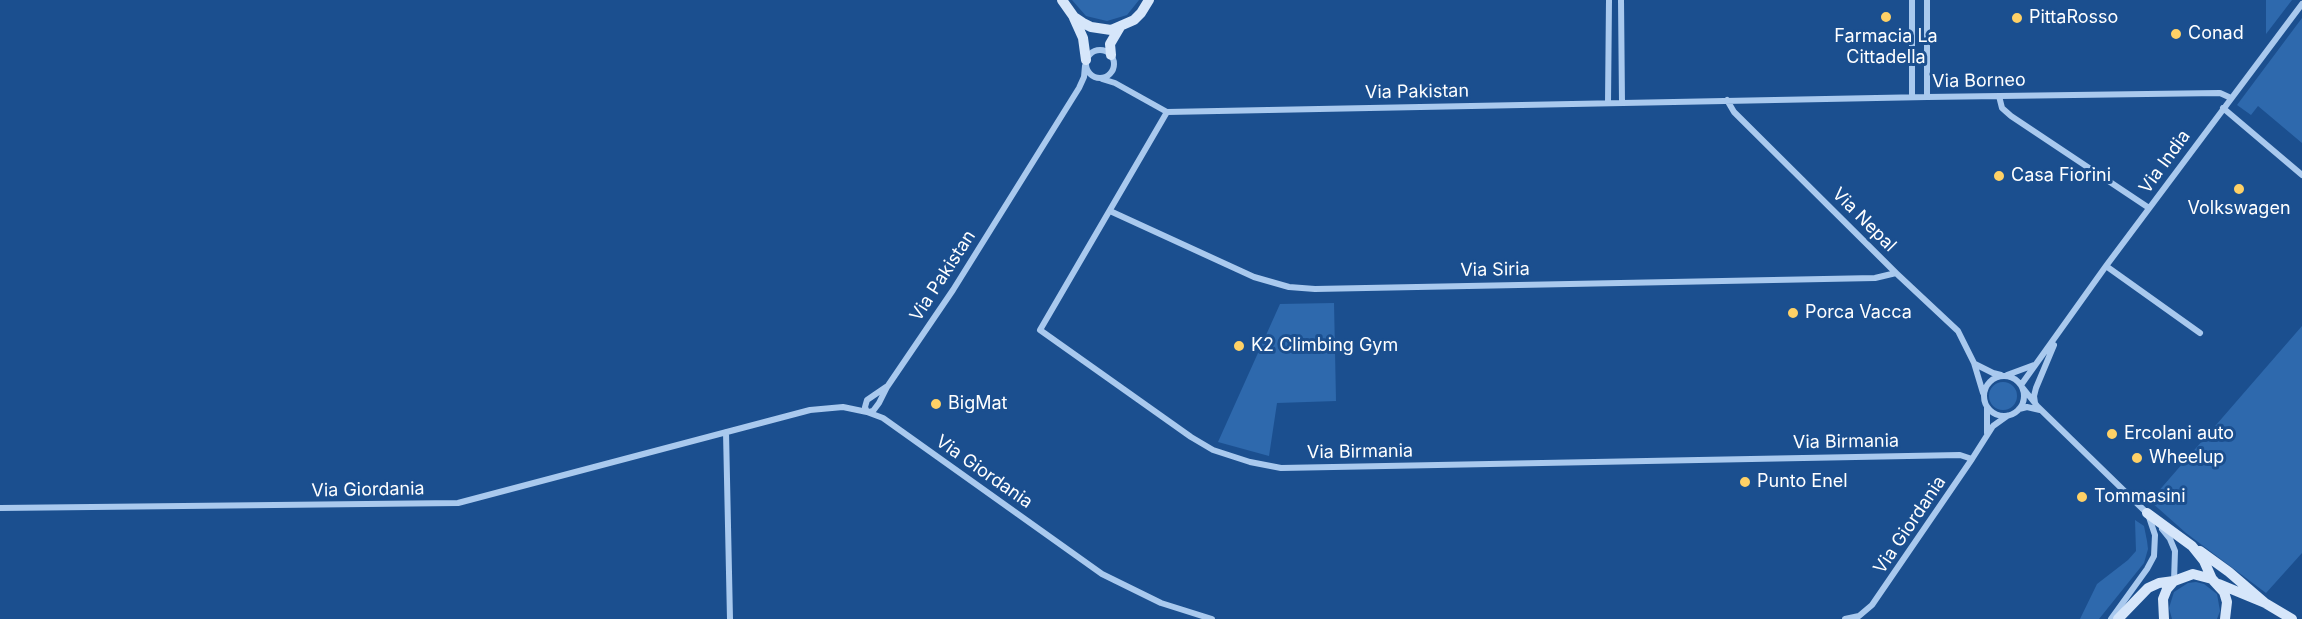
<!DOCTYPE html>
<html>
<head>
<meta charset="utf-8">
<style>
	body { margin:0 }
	canvas { display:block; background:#1b4f8f }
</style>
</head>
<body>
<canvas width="2302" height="619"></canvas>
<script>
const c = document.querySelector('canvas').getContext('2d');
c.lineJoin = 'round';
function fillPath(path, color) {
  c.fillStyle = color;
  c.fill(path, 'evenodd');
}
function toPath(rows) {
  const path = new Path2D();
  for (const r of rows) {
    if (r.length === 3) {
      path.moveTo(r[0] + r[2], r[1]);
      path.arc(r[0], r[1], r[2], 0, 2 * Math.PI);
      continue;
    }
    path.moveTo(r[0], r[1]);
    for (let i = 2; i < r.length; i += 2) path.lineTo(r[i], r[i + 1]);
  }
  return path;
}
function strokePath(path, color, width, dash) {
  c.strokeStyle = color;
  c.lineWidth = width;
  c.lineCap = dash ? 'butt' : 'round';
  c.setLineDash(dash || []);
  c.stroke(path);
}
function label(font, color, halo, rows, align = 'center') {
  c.font = font + ' Inter,sans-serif';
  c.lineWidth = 6;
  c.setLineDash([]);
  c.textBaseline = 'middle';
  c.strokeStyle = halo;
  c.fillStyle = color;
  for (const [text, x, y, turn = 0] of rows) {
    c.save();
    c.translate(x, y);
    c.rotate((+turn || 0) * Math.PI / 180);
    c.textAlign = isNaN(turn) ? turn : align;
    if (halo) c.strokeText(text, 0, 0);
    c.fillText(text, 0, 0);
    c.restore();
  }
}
fillPath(toPath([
	[1072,0,1139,0,1127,15,1107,21,1086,16],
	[2266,0,2292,0,2266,34],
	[2302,18,2302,143,2258,106,2251,115,2237,105],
	[1334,303,1336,401,1277,403,1269,456,1218,442,1280,304],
	[2302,326,2302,553,2266,593,2186,533,2150,501],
	[2003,396,14],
	[2135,520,2144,526,2147,541,2148,549,2144,563,2099,619,2080,619,2097,584,2128,560,2136,551],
	[2196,582,2204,584,2217,594,2220,611,2217,619,2172,619,2169,608,2174,592,2188,583]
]), '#2e69ad');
strokePath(toPath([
	[1621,0,1622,102],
	[1927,0,1927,97],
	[1100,64,14],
	[1102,79,1115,83,1167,112,1927,97,2220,93,2231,98],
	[1999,96,2002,108,2011,116,2149,208],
	[1912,97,1912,0],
	[1727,100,1734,112,1896,273,1958,331,1974,363,1983,393],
	[1608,103,1609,0],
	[2223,108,2302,175],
	[1167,112,1040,330,1191,437,1213,450,1250,462,1281,468,1960,455,1972,459],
	[1110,211,1254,277,1289,287,1315,289,1875,278,1896,273],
	[2106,266,2200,333],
	[1975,364,1993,373,2001,375],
	[2007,375,2034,365],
	[2004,396,20],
	[2021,385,2106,266,2302,4],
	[2022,387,2038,407,2149,515],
	[2035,403,2034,396,2036,388,2054,345],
	[1987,408,1987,433],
	[2019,409,2027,407,2040,410],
	[867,412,865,407,867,400,886,387],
	[869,412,873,411,879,403,887,387,953,290,1079,88,1084,77,1085,66],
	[726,432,730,619],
	[0,508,458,503,810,410,843,407,867,412,883,418,1102,574,1161,603,1212,619],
	[2162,529,2170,539,2175,551,2174,581],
	[1845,619,1859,616,1872,605,1972,459,1993,426,2007,416],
	[2111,619,2147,569,2154,556,2155,535,2149,517]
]), '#a9c9ee', 6);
strokePath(toPath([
	[1062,0,1074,17,1083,23,1091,27,1111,30,1134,20,1141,13,1149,0],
	[1074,18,1083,38,1086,60],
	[1111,55,1110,44,1120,27],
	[2147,513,2192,546,2204,561,2212,579],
	[2200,551,2229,572,2265,603],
	[2219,584,2265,603,2292,619],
	[2118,619,2148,588,2159,583,2174,581],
	[2164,619,2163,599,2167,589,2174,581,2193,574,2212,579,2224,592,2227,602,2225,619]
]), '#d6e6fa', 10);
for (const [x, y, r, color] of [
	[1886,17,6,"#ffd166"],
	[2017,18,6,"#ffd166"],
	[2176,34,6,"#ffd166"],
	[1999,176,6,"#ffd166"],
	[2239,189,6,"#ffd166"],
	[1793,313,6,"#ffd166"],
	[1239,346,6,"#ffd166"],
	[936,404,6,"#ffd166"],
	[2112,434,6,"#ffd166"],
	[2137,458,6,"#ffd166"],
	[1745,482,6,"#ffd166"],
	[2082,497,6,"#ffd166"]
]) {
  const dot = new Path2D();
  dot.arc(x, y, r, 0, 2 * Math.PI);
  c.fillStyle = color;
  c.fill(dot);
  strokePath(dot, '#1b4f8f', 2);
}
label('18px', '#fff', '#1b4f8f', [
	["PittaRosso",2029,18],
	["Conad",2188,34],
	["Farmacia La",1886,37,"center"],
	["Cittadella",1886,58,"center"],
	["Casa Fiorini",2011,176],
	["Volkswagen",2239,209,"center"],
	["Porca Vacca",1805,313],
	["K2 Climbing Gym",1251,346],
	["BigMat",948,404],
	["Ercolani auto",2124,434],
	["Wheelup",2149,458],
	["Punto Enel",1757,482],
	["Tommasini",2094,497]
], 'left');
label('18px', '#fff', '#1b4f8f', [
	["Via Borneo",1979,81,-1],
	["Via Pakistan",1417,92,-1],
	["Via India",2165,162,-54],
	["Via Nepal",1864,220,45],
	["Via Siria",1495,270,-1],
	["Via Pakistan",943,276,-57],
	["Via Birmania",1846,442,-1],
	["Via Birmania",1360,452,-1],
	["Via Giordania",984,472,35],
	["Via Giordania",368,490,-1],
	["Via Giordania",1910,525,-56]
]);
</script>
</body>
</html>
